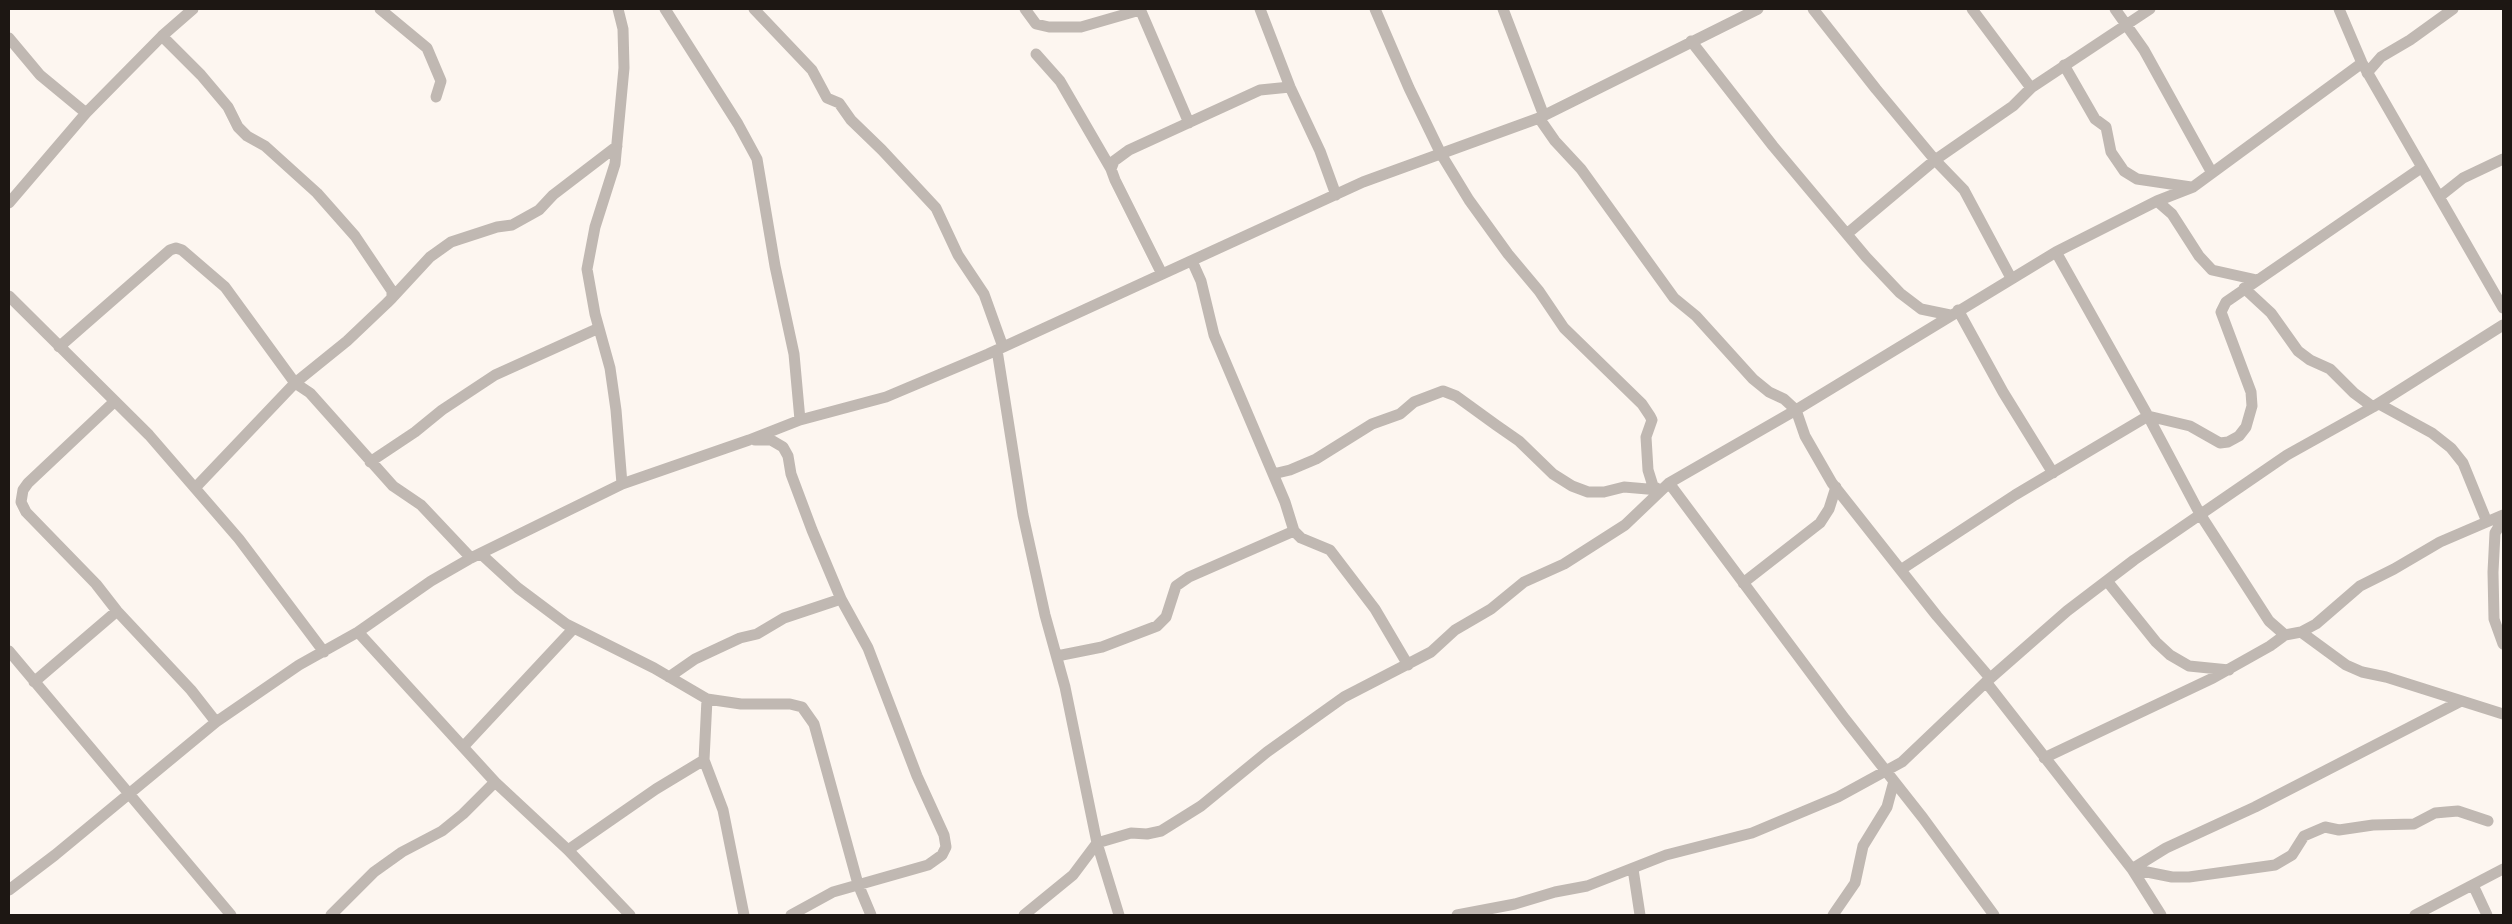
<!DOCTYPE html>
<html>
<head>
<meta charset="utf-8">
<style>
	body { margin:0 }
	#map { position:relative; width:2512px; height:924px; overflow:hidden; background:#fdf6f0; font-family:"Exo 2",sans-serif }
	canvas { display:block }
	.frame { position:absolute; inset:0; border:10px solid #1d1713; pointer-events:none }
</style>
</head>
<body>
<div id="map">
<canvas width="2512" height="924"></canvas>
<div class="frame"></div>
</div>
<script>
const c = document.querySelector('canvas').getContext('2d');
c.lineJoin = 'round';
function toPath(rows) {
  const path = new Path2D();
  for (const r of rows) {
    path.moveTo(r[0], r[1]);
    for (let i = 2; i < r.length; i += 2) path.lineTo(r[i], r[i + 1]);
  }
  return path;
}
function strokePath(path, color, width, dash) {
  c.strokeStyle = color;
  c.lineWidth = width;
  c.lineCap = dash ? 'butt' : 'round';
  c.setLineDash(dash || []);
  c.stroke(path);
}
strokePath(toPath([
	[380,9,427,48,441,81,436,97],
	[618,9,623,29,624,68,615,164,595,227,587,269,595,314,610,368,616,410,622,484],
	[665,9,738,124,757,159,775,266,794,354,800,420],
	[754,9,812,70,827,98,839,103,851,120,882,150,936,208,958,255,984,294,1003,347],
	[1025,9,1036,24,1049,27,1081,27,1140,10],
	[1140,9,1189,123],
	[1260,9,1290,87,1320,151,1336,195],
	[1375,9,1409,88,1441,154,1469,200,1508,254,1539,291,1564,328,1642,404,1650,416,1652,420,1646,437,1648,470,1653,486,1660,490],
	[1503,9,1544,116],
	[1813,9,1876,89,1935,160,1964,190,2011,278],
	[1972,9,2031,88],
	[2115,9,2144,50,2212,173],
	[2339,9,2362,63,2503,308],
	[162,36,201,75,228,107,238,127,247,136,265,146,317,193,355,236,392,291,392,298,387,303,347,341,295,383,195,488],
	[9,38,40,75,86,113],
	[1691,41,1773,146,1866,257,1900,293,1921,309,1950,315],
	[1036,54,1060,81,1111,169],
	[2064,65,2095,119,2106,127,2111,152,2124,171,2137,179,2191,187],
	[2367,73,2381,57,2410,40,2453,9],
	[1539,118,1555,141,1581,169,1674,298,1696,316,1753,379,1769,392,1784,399,1796,410,1805,436,1832,483,1937,616,1990,678],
	[2439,197,2463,178,2503,159],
	[2157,201,2172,214,2199,256,2212,270,2257,280],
	[9,203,86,113,162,36,193,9],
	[1848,233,1935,160,2013,106,2031,88,2150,9],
	[2056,252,2148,416,2200,514,2269,621,2285,635,2301,632,2316,624,2360,586,2394,569,2440,542,2503,515],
	[1192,261,1201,281,1214,335,1285,502,1294,531,1301,538,1330,550,1375,609,1408,665],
	[1162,274,1115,180,1111,169,1114,161,1129,150,1260,90,1290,87],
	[2244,288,2271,313,2298,351,2310,360,2330,369,2354,393,2373,407],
	[9,296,149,435,239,539,324,652],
	[392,298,430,257,451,242,497,227,512,225,539,210,553,195,617,146],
	[1958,310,2003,392,2053,473],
	[59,347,170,250,176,248,182,250,225,287,295,383,310,393,393,486,421,505,471,558],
	[997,350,1023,515,1045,615,1065,687,1097,843,1119,915],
	[115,401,28,483,23,490,21,502,26,512,96,584,117,611,191,690,216,722],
	[2379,404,2432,433,2451,448,2463,463,2487,522],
	[755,440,771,440,783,447,788,456,791,474,812,530,841,599,868,648,917,776,944,835,946,847,942,855,928,865,833,892,791,915],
	[370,462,415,432,442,410,495,375,599,328],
	[1273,474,1290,470,1316,459,1372,424,1400,414,1414,402,1443,391,1456,396,1496,425,1519,441,1553,474,1572,486,1588,492,1604,492,1624,487,1659,490],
	[1669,483,1845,719,1923,818,1994,915],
	[2503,520,2495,533,2493,572,2494,619,2503,644],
	[481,554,518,588,566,624,654,668,707,699,741,704,790,704,802,707,814,724,858,884,871,915],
	[1902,569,2015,495,2148,416,2190,426,2220,443,2228,442,2239,436,2246,427,2252,406,2251,392,2221,312,2226,302,2421,168],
	[2107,581,2156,642,2170,655,2189,666,2229,670],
	[1743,583,1820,523,1829,509,1836,487],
	[358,632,495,782,568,850,630,915],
	[2301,632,2346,665,2362,672,2386,677,2503,714],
	[9,651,231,915],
	[1057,656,1102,647,1157,626,1166,617,1176,586,1189,577,1294,531],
	[669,677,695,659,740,638,757,634,784,618,841,599],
	[34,682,117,611],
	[1986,682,2132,869,2172,877,2189,877,2275,865,2292,855,2304,836,2325,827,2339,830,2373,825,2414,824,2435,813,2446,812,2458,811,2488,821],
	[463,747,574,628],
	[2044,758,2213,678,2270,646,2285,635],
	[704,760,723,810,744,915],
	[568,850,656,789,704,760,707,699],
	[1633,869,1640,915],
	[2473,885,2487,915],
	[9,890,55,855,216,722,299,665,358,632,431,581,471,558,622,484,749,440,800,420,886,397,988,354,1363,182,1539,118,1758,9],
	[331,915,374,872,402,852,442,831,463,814,495,782],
	[1024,915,1073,875,1097,843,1131,833,1147,834,1161,831,1201,806,1267,752,1344,697,1431,652,1455,630,1491,609,1524,582,1564,564,1625,525,1669,483,1796,410,2056,252,2157,201,2193,187,2362,63],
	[1457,915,1515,904,1555,892,1587,886,1666,855,1752,833,1838,797,1902,762,1986,682,2067,611,2134,560,2287,455,2373,407,2503,325],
	[1833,915,1855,883,1863,846,1887,807,1894,781],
	[2161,915,2132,869,2166,848,2255,807,2461,701],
	[2415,915,2503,869]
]), '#c0b8b2', 11);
</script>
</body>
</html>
